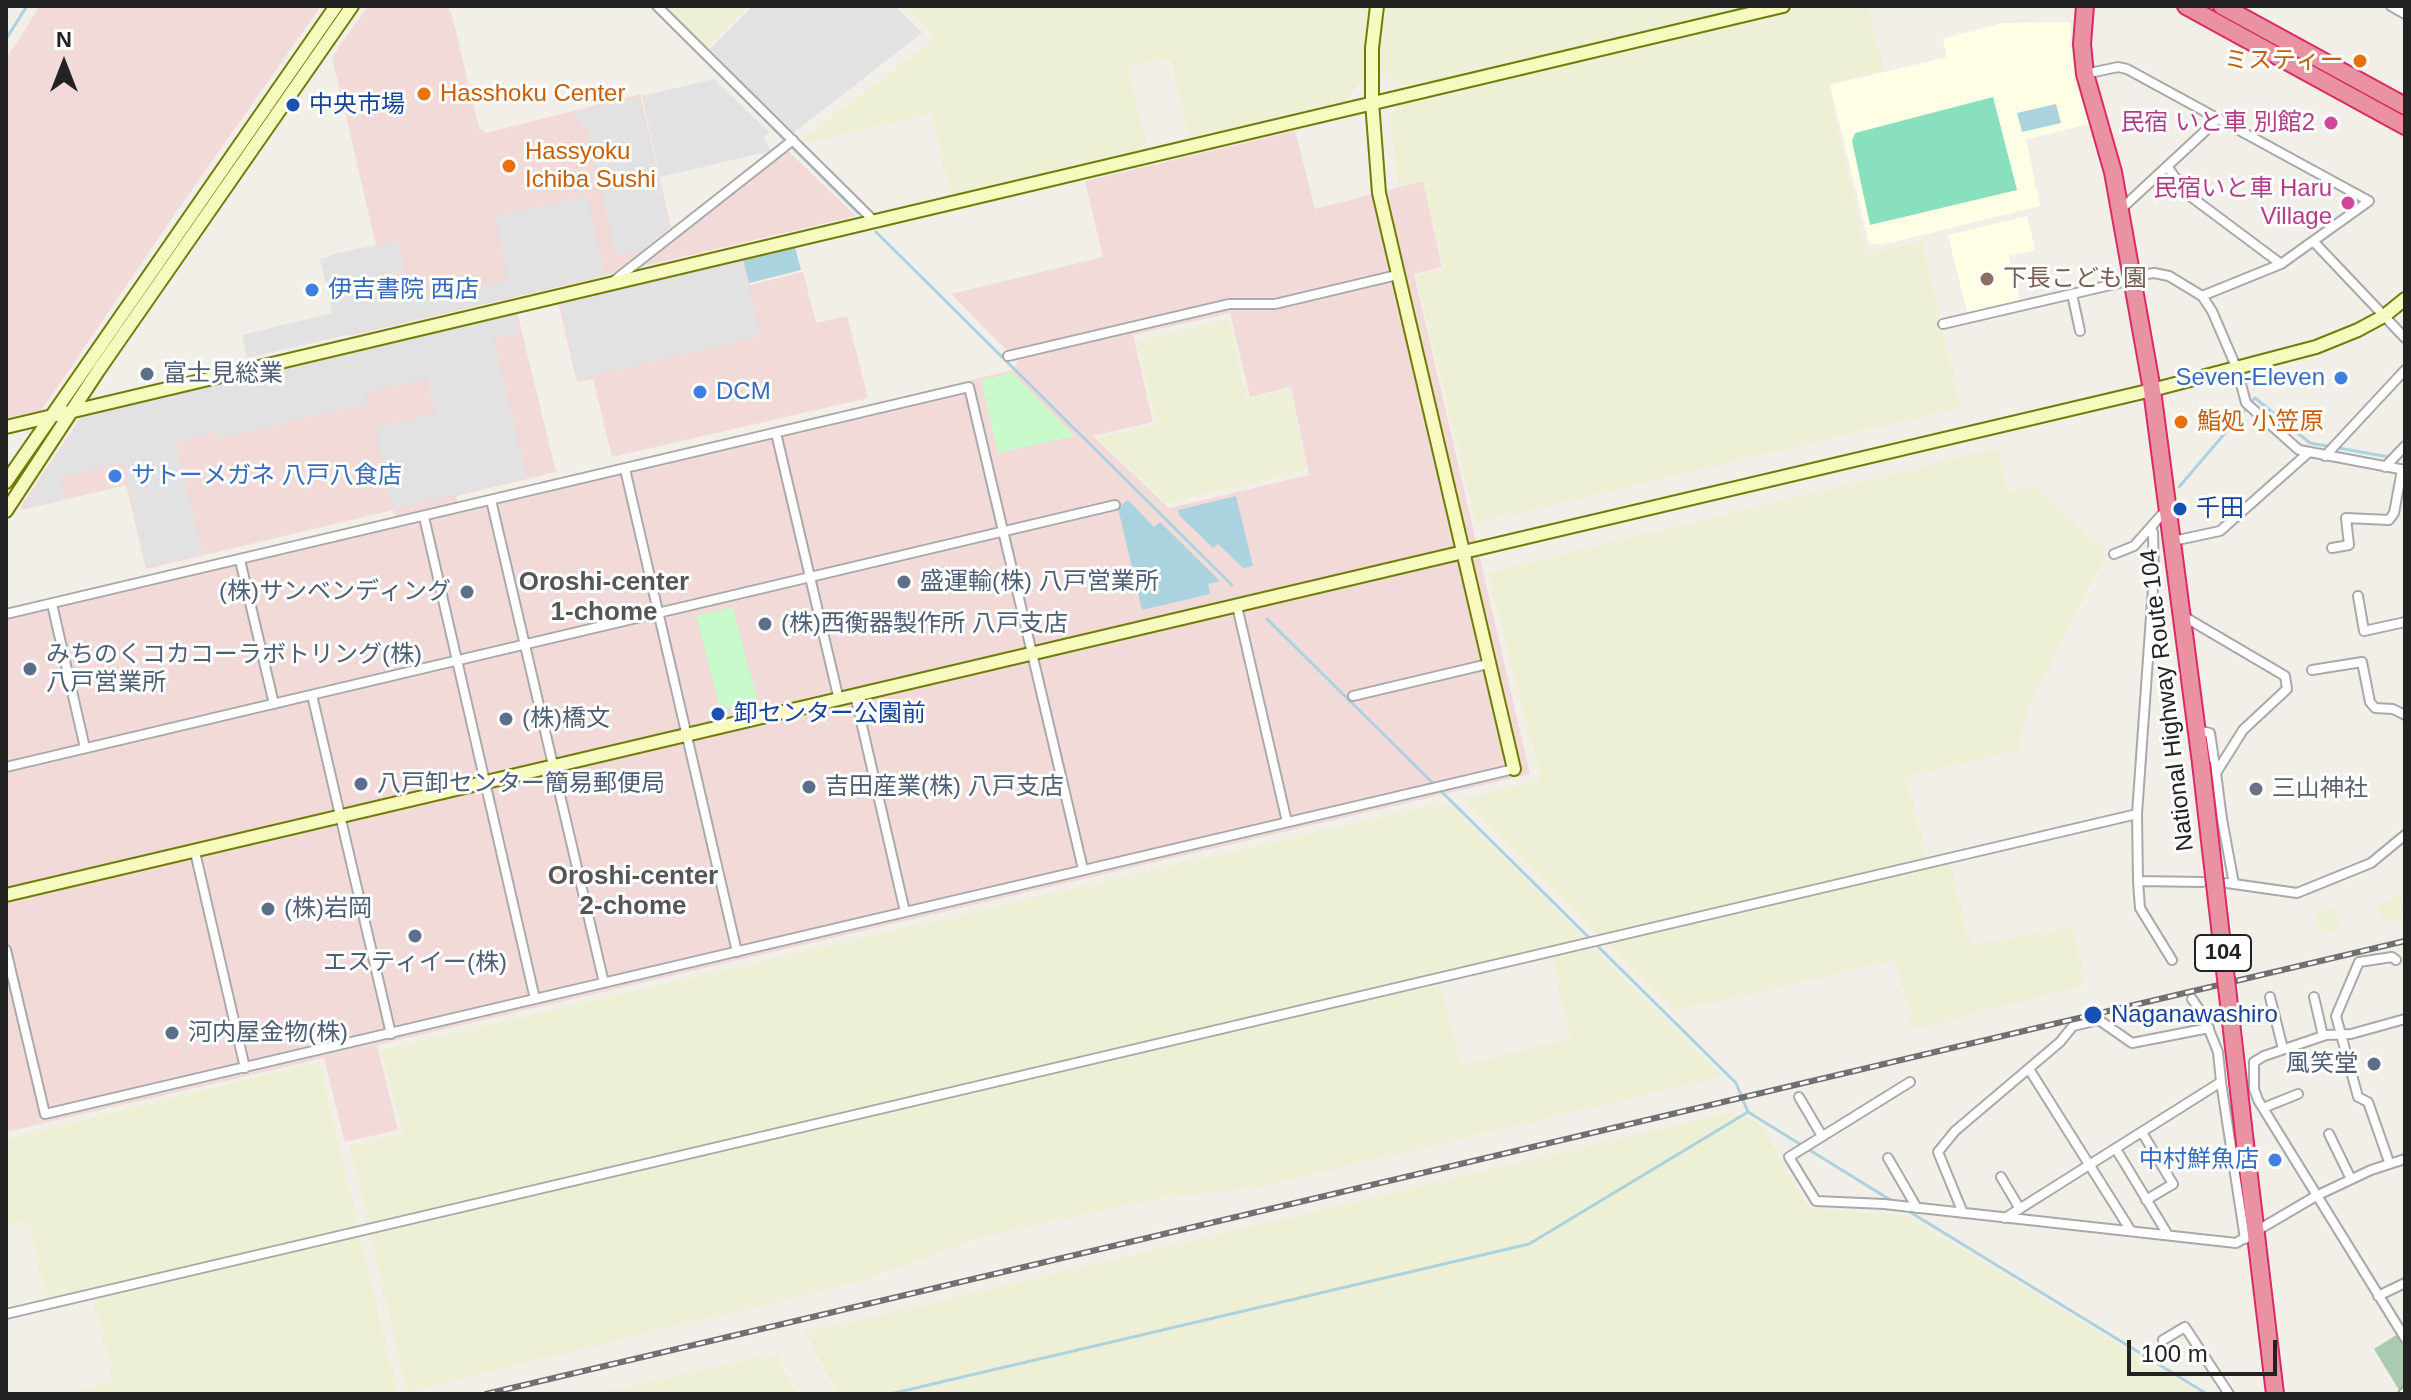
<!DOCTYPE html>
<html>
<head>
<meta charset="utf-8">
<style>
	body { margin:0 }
	#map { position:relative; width:2411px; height:1400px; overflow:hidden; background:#f2efe9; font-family:Arial,sans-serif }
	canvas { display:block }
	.frame { position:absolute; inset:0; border:8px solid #222; pointer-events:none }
	.north { position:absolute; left:24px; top:24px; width:80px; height:80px; -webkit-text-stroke:6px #fff; paint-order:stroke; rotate:0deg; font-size:22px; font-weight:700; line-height:32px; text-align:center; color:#222 }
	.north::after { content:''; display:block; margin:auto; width:28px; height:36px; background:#222; clip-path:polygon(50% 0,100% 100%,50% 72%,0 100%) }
	.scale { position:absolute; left:2127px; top:1340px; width:150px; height:36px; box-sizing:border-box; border:4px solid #222; border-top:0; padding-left:10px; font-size:24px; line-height:28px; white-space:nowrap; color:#222; -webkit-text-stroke:6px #fff; paint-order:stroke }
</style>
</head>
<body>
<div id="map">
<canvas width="2411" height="1400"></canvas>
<div class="frame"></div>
<div class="north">N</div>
<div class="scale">100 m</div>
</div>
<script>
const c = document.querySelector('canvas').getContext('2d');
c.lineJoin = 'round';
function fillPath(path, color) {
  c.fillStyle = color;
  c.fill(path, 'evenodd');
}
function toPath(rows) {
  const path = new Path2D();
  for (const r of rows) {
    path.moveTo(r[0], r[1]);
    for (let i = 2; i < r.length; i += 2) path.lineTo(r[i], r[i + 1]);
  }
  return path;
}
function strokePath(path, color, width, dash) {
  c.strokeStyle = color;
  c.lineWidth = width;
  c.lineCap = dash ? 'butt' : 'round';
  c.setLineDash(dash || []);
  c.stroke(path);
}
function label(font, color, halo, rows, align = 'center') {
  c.font = font + ' Arial,"Noto Sans JP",sans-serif';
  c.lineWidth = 6;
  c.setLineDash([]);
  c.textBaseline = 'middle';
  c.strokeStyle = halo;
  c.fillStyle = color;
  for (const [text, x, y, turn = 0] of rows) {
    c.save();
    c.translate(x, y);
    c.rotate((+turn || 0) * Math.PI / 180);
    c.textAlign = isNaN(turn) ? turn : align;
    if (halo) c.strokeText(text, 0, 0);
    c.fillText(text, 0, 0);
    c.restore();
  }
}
fillPath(toPath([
	[40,6,321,6,175,214,45,405,41,410,6,418,6,59],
	[368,6,446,6,451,11,479,128,486,133,640,94,671,227,617,271,605,276,349,336,330,255,376,245,332,57],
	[1295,131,1315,209,1423,181,1442,267,1414,274,1530,774,377,1045,398,1130,345,1142,324,1058,6,1132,6,609,395,517,393,510,146,569,126,485,22,510,21,506,80,419,87,414,517,312,556,472,456,496,458,502,1013,370,1018,362,951,294,1103,257,1085,181],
	[1230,313,1250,397,1291,387,1309,475,1169,508,1093,436,1153,422,1133,335],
	[788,151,856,216,639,267],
	[742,258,750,285,803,272,816,323,847,316,868,398,612,457,593,379,577,382,558,302]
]), '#f2dad9');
fillPath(toPath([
	[2070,22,2074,79,2090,124,2026,139,2040,206,1881,245,1869,243,1830,85,1947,57,1943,39,2001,23],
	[2027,216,2035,250,2009,256,2020,303,1968,315,1948,235]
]), '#ffffe5');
fillPath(toPath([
	[663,6,749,6,706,49],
	[905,6,1868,6,1883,70,1828,84,1867,254,1922,242,1961,407,1476,523,1416,276,1444,269,1423,181,1397,186,1391,118,1397,104,1407,100,1404,87,1388,76,1361,80,1346,101,1189,138,1170,57,1128,66,1147,148,951,195,931,113,805,143,804,138,936,38],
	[1229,319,1247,399,1290,389,1307,470,1166,503,1097,437,1157,424,1137,342],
	[1999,448,2008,492,2034,486,2107,553,2027,709,2019,749,1906,776,1929,868,1950,864,1970,946,2073,927,2085,985,1914,1029,1895,960,1675,1011,1463,800,1541,780,1487,573],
	[1447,802,1585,940,1438,975,1462,1066,1570,1039,1552,957,1592,948,1723,1076,1254,1188,1168,1196,988,1235,864,1280,406,1392,350,1146,403,1133,381,1050],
	[2399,894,2405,905,2405,917,2384,922,2376,907],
	[2334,907,2342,930,2320,933,2314,914],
	[319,1062,398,1394,66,1394,113,1381,91,1291,47,1301,28,1220,6,1225,6,1139],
	[1735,1111,1762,1126,1809,1209,1905,1215,2201,1394,838,1394,806,1333],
	[775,1354,797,1394,596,1394]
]), '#eef0d5');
fillPath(toPath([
	[2398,1334,2405,1345,2405,1386,2399,1390,2374,1349]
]), '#aacbaf');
fillPath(toPath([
	[1012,373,1075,436,998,453,981,380],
	[733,607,758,703,721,711,696,616]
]), '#c8facc');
fillPath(toPath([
	[1993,97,2017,190,1870,225,1852,141,1855,133]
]), '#88e0be');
fillPath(toPath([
	[753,6,895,6,922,33,792,134,710,49],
	[714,79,769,132,764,138,771,151,660,177,642,96],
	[639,97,670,226,643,249,620,256,615,250,586,129,577,120,575,112],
	[587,196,605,275,247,358,242,335,332,313,320,259,398,241,412,302,509,280,495,217],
	[741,259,761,336,578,379,560,303],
	[514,314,518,332,493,339,527,478,394,509,375,428,435,414,427,378,365,393,368,403,217,439,215,432,175,442,202,553,146,567,124,462,60,478,65,499,22,508,81,420,87,415]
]), '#e2e2e2');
fillPath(toPath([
	[2056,104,2061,123,2022,132,2017,113],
	[795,247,801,270,749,283,743,260],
	[1236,496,1253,566,1243,568,1218,544,1213,548,1179,515,1178,510],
	[1128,500,1154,527,1160,522,1220,581,1208,584,1210,594,1142,610,1118,508]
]), '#aad3df');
fillPath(toPath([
	[2191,755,2212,770,2233,942,2255,1141,2234,1145]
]), '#fff');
strokePath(toPath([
	[651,6,858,213],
	[6,39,27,6],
	[876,232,1232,585],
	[2179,487,2255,398,2310,443,2389,457],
	[1267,619,1736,1083,1748,1112,1892,1201],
	[1905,1209,2207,1394],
	[890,1394,1529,1244,1748,1112]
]), '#aad3df', 3);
const street = toPath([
	[657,6,873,220],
	[2391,6,2405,14],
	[2085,74,2118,67,2127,69,2369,201,2281,264,2202,296],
	[2167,166,2186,193,2281,264],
	[2119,211,2218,119],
	[2313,241,2405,338],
	[2132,276,2154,273,2169,276,2202,296,2212,311,2237,369,2246,403,2299,450,2405,470],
	[615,280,793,140],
	[2072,294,2080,331],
	[1943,324,2132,280],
	[1008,356,1229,304,1275,304,1397,275],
	[776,433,839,700],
	[2325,456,2405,370],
	[2385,467,2405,446],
	[625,469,737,952],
	[491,500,604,983],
	[424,517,535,999],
	[2150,529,2153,532,2154,574,2137,814,2138,881,2140,908,2172,960],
	[2173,541,2220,531,2308,453],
	[2332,548,2349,545,2346,518,2389,520,2394,513,2402,470],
	[2114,554,2134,546,2166,510],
	[240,560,274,704],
	[2358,596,2364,631,2405,622],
	[52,604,85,748],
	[1237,606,1287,822],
	[6,614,969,387,1083,869],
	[2183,616,2285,676,2287,689,2243,730,2216,773,2222,819,2234,884],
	[2312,670,2362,662,2370,702,2375,708,2393,709,2405,715],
	[312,695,391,1034],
	[855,695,905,912],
	[1353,696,1488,664],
	[2197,730,2210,733,2216,773],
	[6,767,1115,505],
	[195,852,245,1068],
	[2138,881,2202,882],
	[2227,883,2297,893,2371,863,2405,835],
	[6,950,45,1114,1514,769],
	[2270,997,2283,1049],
	[2314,997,2323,1036],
	[2192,999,2203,1015,2218,1052,2221,1082],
	[2405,1019,2351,1034,2326,1035,2264,1056,2254,1062,2254,1089,2258,1100,2405,1338],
	[2029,1069,2131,1231],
	[1910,1082,1789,1157,1816,1201,1884,1204,2236,1243,2316,1196,2371,1170,2405,1159],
	[1799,1097,1822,1136],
	[2263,1108,2298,1094],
	[2143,1134,2173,1184,2146,1200],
	[2329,1134,2351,1179],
	[2116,1149,2168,1235],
	[1888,1158,1917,1208],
	[2389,1162,2368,1102,2358,1097,2336,1016,2359,962,2392,957,2396,960],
	[2001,1177,2020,1209],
	[1963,1213,1938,1152,1955,1131,2060,1042,2073,1026,2099,1020,2132,1043,2209,1028],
	[2005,1218,2221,1082,2245,1239],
	[2378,1296,2405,1283],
	[6,1314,2137,814],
	[2163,1340,2185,1327,2229,1394],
	[2403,1394,2405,1392]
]);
const secondary = toPath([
	[1377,6,1372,48,1372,102,1379,193,1514,769],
	[6,427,1783,6],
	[6,482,336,6],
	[6,511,98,371,352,6],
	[6,895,2152,390,2316,347,2358,330,2384,316,2405,299]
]);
const highway = toPath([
	[2085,6,2082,44,2085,74,2113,172,2152,390,2201,763],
	[2186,6,2405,126],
	[2222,6,2405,106],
	[2245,1143,2275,1394]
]);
strokePath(street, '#a9a9a9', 12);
strokePath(secondary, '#707d05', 16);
strokePath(highway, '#dc2a67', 20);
strokePath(street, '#fff', 8);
strokePath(secondary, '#f7fabf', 12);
strokePath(highway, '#e892a2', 16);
const rail = toPath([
	[486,1394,2405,941]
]);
strokePath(rail, '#707070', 6);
strokePath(rail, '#fff', 3, [9]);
const highwayBridge = toPath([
	[2201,763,2245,1143]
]);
strokePath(highwayBridge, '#dc2a67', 20, []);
strokePath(highwayBridge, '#e892a2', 16);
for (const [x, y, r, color] of [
	[2360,61,8,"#e8710a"],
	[424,94,8,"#e8710a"],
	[293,105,8,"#1a4fb4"],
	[2331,123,8,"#d1479c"],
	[509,166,8,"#e8710a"],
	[2348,203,8,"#d1479c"],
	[1987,279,8,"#8d6e63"],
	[312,290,8,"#3f7fe0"],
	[147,374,8,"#5c6f8a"],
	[2341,378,8,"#3f7fe0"],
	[700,392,8,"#3f7fe0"],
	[2181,422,8,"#e8710a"],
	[115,476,8,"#3f7fe0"],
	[2180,509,8,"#1a4fb4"],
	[904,582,8,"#5c6f8a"],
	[467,592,8,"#5c6f8a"],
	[765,624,8,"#5c6f8a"],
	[30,669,8,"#5c6f8a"],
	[718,714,8,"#1a4fb4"],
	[506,719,8,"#5c6f8a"],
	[361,784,8,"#5c6f8a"],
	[809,787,8,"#5c6f8a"],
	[2256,789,8,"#6b7280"],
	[268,909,8,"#5c6f8a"],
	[415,936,8,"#5c6f8a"],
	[2093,1015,10,"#1a4fb4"],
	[172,1033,8,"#5c6f8a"],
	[2374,1064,8,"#5c6f8a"],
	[2275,1160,8,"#3f7fe0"]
]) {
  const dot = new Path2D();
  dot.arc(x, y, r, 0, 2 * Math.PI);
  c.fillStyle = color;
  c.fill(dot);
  strokePath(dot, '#fff', 3);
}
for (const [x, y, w] of [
	[2223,953,56]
]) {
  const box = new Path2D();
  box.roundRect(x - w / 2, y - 18, w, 36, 6);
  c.fillStyle = '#fff';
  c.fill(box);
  strokePath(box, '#222', 2);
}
label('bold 22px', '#222', null, [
	["104",2223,953]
]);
label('24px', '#c56008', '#fff', [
	["ミスティー",2344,61,"right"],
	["Hasshoku Center",440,94],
	["Hassyoku",525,152],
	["Ichiba Sushi",525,180],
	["鮨処 小笠原",2197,422]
], 'left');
label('24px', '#164399', '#fff', [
	["中央市場",309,105],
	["千田",2196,509],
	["卸センター公園前",734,714],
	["Naganawashiro",2111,1015]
], 'left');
label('24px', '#b23c85', '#fff', [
	["民宿 いと車 別館2",2315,123],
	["民宿いと車 Haru",2332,189],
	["Village",2332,217]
], 'right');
label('24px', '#785e54', '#fff', [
	["下長こども園",2003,279]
], 'left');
label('24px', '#366cbe', '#fff', [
	["伊吉書院 西店",328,290],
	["Seven-Eleven",2325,378,"right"],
	["DCM",716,392],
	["サトーメガネ 八戸八食店",131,476],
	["中村鮮魚店",2259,1160,"right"]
], 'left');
label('24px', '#4e5e75', '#fff', [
	["富士見総業",163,374],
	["盛運輸(株) 八戸営業所",920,582],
	["(株)サンベンディング",451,592,"right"],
	["(株)西衡器製作所 八戸支店",781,624],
	["みちのくコカコーラボトリング(株)",46,655],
	["八戸営業所",46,683],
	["(株)橋文",522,719],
	["八戸卸センター簡易郵便局",377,784],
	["吉田産業(株) 八戸支店",825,787],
	["(株)岩岡",284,909],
	["エスティイー(株)",415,963,"center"],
	["河内屋金物(株)",188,1033],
	["風笑堂",2358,1064,"right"]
], 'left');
label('24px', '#222', '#fff', [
	["National Highway Route 104",2168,700,-97]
]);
label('24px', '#5b616d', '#fff', [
	["三山神社",2272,789]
], 'left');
label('bold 26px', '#555', '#fff', [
	["Oroshi-center",604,583],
	["1-chome",604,613],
	["Oroshi-center",633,877],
	["2-chome",633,907]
]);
</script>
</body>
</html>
